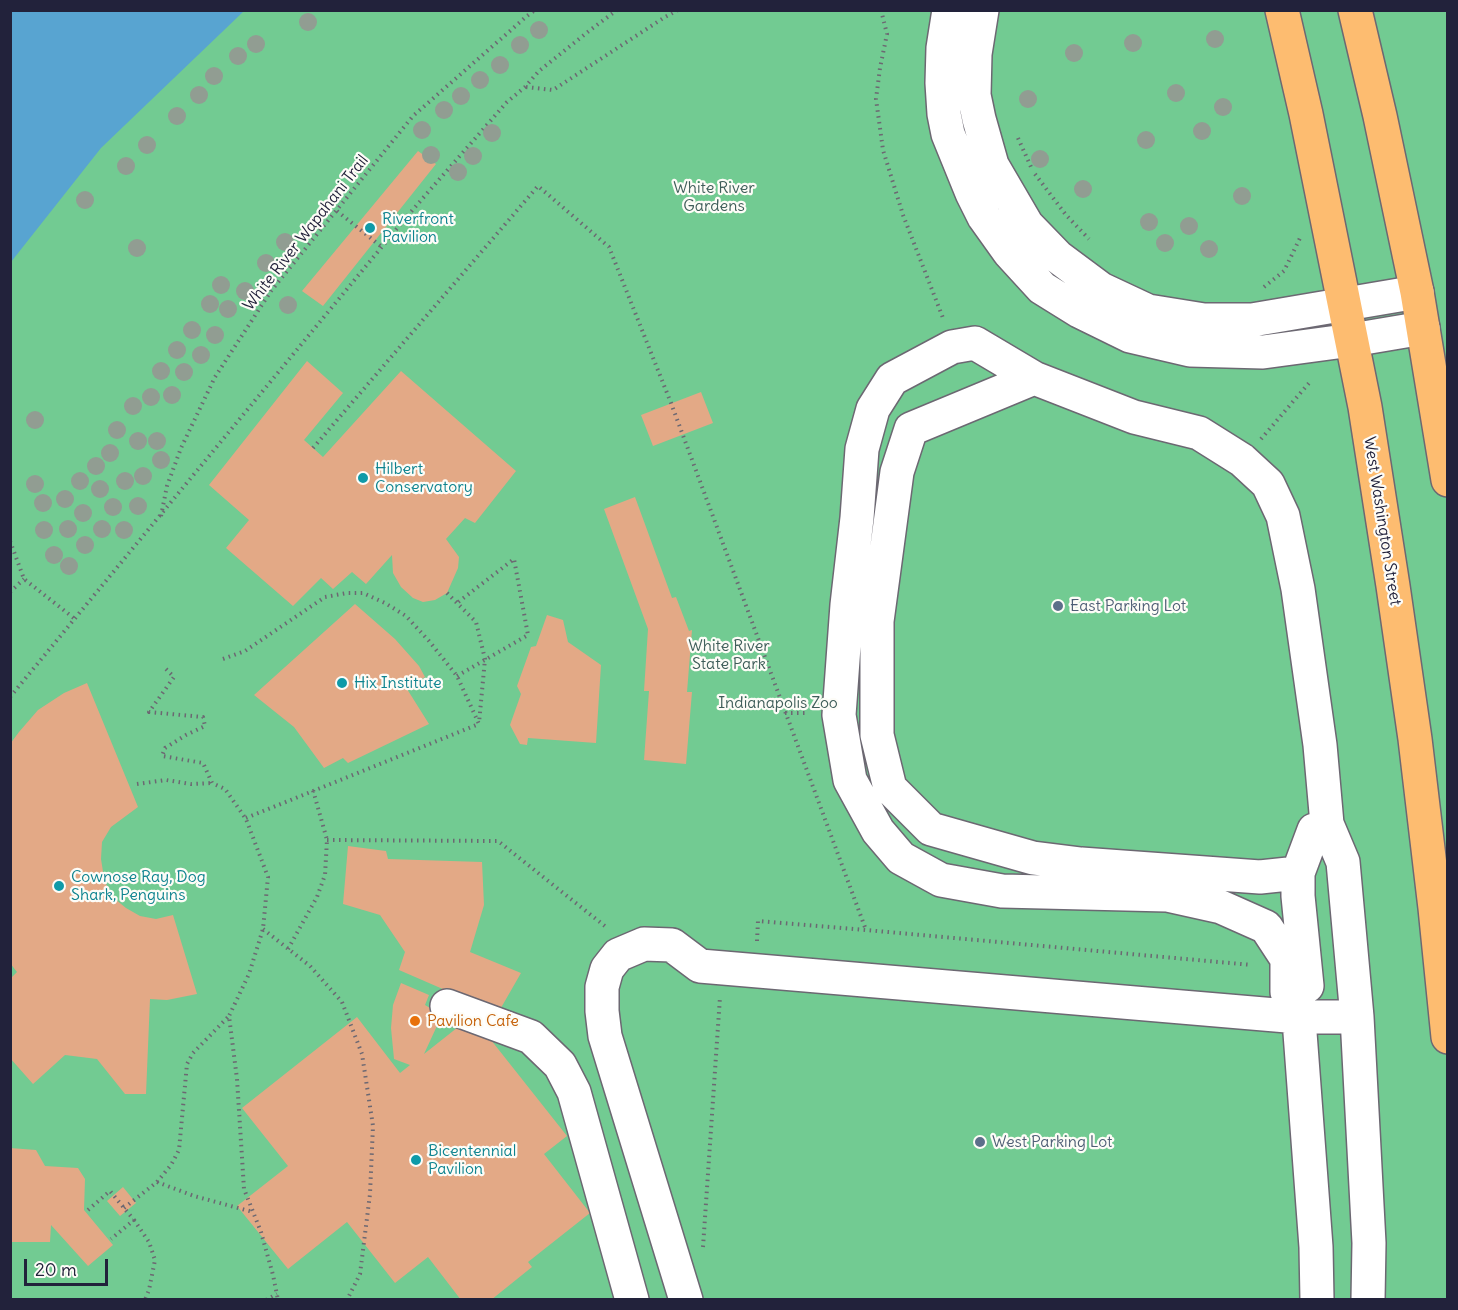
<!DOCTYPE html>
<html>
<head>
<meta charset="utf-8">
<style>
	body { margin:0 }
	#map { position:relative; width:1458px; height:1310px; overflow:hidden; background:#f6ebd7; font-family:Delius,sans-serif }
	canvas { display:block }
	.frame { position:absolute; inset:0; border:12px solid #22223b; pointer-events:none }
	.scale { position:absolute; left:24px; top:1259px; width:84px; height:27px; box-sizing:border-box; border:3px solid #22223b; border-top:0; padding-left:8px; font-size:18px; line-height:21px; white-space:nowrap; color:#22223b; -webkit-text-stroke:4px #fdfcf7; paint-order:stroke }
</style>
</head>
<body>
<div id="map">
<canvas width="1458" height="1310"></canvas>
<div class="frame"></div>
<div class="scale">20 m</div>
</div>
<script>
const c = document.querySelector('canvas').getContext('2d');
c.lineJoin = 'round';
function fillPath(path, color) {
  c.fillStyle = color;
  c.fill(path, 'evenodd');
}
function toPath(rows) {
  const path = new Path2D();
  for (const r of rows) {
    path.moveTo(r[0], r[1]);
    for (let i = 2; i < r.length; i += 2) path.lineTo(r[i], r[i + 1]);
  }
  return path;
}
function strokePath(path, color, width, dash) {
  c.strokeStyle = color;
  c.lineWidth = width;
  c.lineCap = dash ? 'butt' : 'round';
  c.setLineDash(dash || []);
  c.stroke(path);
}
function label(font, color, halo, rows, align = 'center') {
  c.font = font + ' Delius,sans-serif';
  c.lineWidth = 4.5;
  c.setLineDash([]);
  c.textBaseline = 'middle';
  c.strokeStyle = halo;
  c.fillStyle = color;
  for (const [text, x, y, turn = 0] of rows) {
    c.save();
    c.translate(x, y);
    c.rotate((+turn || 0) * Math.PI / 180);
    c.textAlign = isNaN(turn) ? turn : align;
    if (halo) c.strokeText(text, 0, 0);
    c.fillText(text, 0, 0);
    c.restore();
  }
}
fillPath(toPath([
	[10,11,1447,11,1447,1299,11,1299]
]), '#72cb92');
fillPath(toPath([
	[11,10,244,11,101,148,11,262]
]), '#58a4d1');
fillPath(toPath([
	[418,151,436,164,323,306,302,291],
	[307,361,343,393,304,440,323,457,401,371,516,471,475,523,465,518,446,539,459,557,458,568,447,593,435,600,423,602,413,598,401,587,393,573,392,555,366,584,352,572,333,589,321,578,293,606,226,548,249,520,209,485],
	[701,392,713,423,653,446,641,415],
	[635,497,672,598,676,597,689,631,692,630,687,692,692,692,686,764,644,760,649,691,644,691,648,629,604,509],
	[355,604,395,639,419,666,425,677,407,689,429,724,348,763,343,758,324,768,294,727,254,695],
	[547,615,563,620,568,642,601,665,596,743,528,738,527,745,520,744,510,725,521,694,517,686,531,647,536,646],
	[87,683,138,807,111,827,102,842,101,859,104,878,110,895,126,908,140,916,156,919,173,915,197,994,167,1000,150,999,146,1094,125,1094,97,1059,65,1055,33,1084,10,1058,10,979,17,972,10,963,10,744,19,732,38,710,64,693],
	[348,846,386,851,388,859,482,862,484,905,470,952,521,973,498,1013,399,970,405,952,380,915,343,904],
	[401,983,429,995,425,1005,442,1015,424,1054,472,1016,567,1136,544,1154,590,1213,528,1262,532,1267,491,1300,461,1300,428,1257,395,1283,347,1222,288,1269,237,1206,288,1166,242,1108,357,1017,400,1073,410,1065,394,1059,391,1028,393,1005],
	[10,1148,36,1150,45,1166,78,1168,85,1179,84,1210,113,1245,88,1266,51,1225,50,1242,10,1242,12,1221,10,1221],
	[123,1187,136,1203,120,1216,107,1201]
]), '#e3a986');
const minor = toPath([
	[949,10,943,48,942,83,944,114,948,134,972,193,984,217,1009,252,1042,288,1079,311,1130,336,1190,350,1263,352,1352,340,1423,328],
	[982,10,975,54,974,95,979,119,992,165,1027,225,1058,257,1101,289,1148,311,1204,320,1252,320,1417,292],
	[1034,378,911,429,897,472,877,621,877,735,890,788,931,829,1033,858,1081,864,1260,877,1298,873],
	[1307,986,1298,896,1298,873,1314,830],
	[447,1006,531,1037,560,1065,574,1092,632,1300],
	[686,1300,605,1036,602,1011,602,987,607,969,618,955,644,944,672,945,700,966,1299,1017,1357,1017],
	[1317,1300,1316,1247,1298,1006,1287,992,1287,959,1266,927,1221,907,1167,895,1002,891,941,880,901,858,878,831,850,780,839,715,847,605,857,518,862,449,873,409,892,379,952,347,975,343,1034,378,1134,417,1199,433,1242,460,1268,484,1283,516,1298,589,1320,745,1327,824,1343,862,1357,1017,1369,1243,1368,1300]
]);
const major = toPath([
	[1282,10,1306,114,1365,407,1393,586,1415,739,1435,908,1448,1037],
	[1355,10,1380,116,1417,292,1448,480]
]);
strokePath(minor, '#6c6872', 36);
strokePath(major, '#6c6872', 36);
strokePath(toPath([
	[881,10,887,34,880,68,876,99,883,150,903,215,943,318],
	[526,87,553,90,665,17,678,10],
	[1018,138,1031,167],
	[1035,174,1066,215,1089,239],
	[337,211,383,248],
	[1264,287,1284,271,1300,238],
	[1261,439,1309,383],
	[313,448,538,186,609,247,671,403,866,930],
	[161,516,167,486,181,448,215,377,271,291,413,116,527,16,535,10],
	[10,541,24,579,75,619],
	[10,592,24,579],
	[447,593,476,622,485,659,479,723],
	[223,659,245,651,325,597,347,593,363,593,385,603,406,616,429,641,457,676,479,724],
	[166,669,174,677,149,712,203,717,205,726,186,735,165,748,162,756,203,763,212,783,225,789,246,819,268,877,263,929,249,974,229,1016,237,1079,244,1189,261,1232,273,1275,278,1300],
	[457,676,528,635,514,559,457,603],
	[10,697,409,214,507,102,525,87,539,71,589,31,617,10],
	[785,713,809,713],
	[137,784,166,780,191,784,212,783],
	[246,818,479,724],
	[327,840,498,841,606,927],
	[263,929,310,966,342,1002,362,1054,373,1126,370,1194,360,1274,347,1300],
	[757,941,758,921,866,930,1252,965],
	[288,949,317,897,325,875,327,840,313,790],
	[157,1182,194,1196,253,1212],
	[124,1208,157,1182,171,1165,179,1150,187,1064,193,1053,228,1017],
	[88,1210,110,1191,134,1220,111,1239],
	[134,1220,149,1242,155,1260,149,1290,145,1300],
	[703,1247,720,997],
	[266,1300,277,1294]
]), '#6c6872', 4, [1.5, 4.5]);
strokePath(minor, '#fff', 33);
strokePath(major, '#fdbc70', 33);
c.fillStyle = '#919d92';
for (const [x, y] of [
	[308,22],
	[539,30],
	[1215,39],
	[1133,43],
	[256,44],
	[520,45],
	[1074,53],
	[238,56],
	[500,65],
	[214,76],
	[480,80],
	[1176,93],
	[199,95],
	[461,96],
	[1028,99],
	[1223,107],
	[444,110],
	[177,116],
	[422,130],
	[1202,131],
	[492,133],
	[1146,140],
	[147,145],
	[431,155],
	[473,156],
	[1040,159],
	[126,166],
	[458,172],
	[1083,189],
	[1242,196],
	[85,200],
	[1149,222],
	[1189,226],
	[285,242],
	[1165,243],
	[137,248],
	[1209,249],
	[266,263],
	[221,285],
	[245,291],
	[210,304],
	[288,305],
	[228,309],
	[192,330],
	[215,335],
	[177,350],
	[201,355],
	[161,371],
	[184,372],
	[172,395],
	[151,397],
	[133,406],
	[35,420],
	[117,430],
	[138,441],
	[157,441],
	[110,453],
	[161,460],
	[96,466],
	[143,476],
	[80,481],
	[125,481],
	[35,484],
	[100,489],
	[65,499],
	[43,503],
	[138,506],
	[113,507],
	[83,513],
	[68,529],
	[102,529],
	[44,530],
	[124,530],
	[85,545],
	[54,555],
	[69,566]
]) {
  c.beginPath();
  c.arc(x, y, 9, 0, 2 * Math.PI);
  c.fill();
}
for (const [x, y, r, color] of [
	[370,228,6,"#0f9aa8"],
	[363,478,6,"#0f9aa8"],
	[1058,606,6,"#5c6f8a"],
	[342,683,6,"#0f9aa8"],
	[59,886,6,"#0f9aa8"],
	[415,1021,6,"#e8710a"],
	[980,1142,6,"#5c6f8a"],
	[416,1160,6,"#0f9aa8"]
]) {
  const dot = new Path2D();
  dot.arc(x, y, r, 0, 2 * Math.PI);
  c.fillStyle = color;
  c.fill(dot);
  strokePath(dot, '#fdfcf7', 2);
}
label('16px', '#3e5d59', '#fdfcf7', [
	["White River",714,188],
	["Gardens",714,206],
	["White River",729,646],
	["State Park",729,664],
	["Indianapolis Zoo",778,703]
]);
label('16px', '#0d838f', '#fdfcf7', [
	["Riverfront",382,219],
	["Pavilion",382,237],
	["Hilbert",375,469],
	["Conservatory",375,487],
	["Hix Institute",354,683],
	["Cownose Ray, Dog",71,877],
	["Shark, Penguins",71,895],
	["Bicentennial",428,1151],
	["Pavilion",428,1169]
], 'left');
label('16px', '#22223b', '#fdfcf7', [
	["White River Wapahani Trail",306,233,-52],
	["West Washington Street",1382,521,81]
]);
label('16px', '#4e5e75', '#fdfcf7', [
	["East Parking Lot",1070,606],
	["West Parking Lot",992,1142]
], 'left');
label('16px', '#c56008', '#fdfcf7', [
	["Pavilion Cafe",427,1021]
], 'left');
</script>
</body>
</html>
